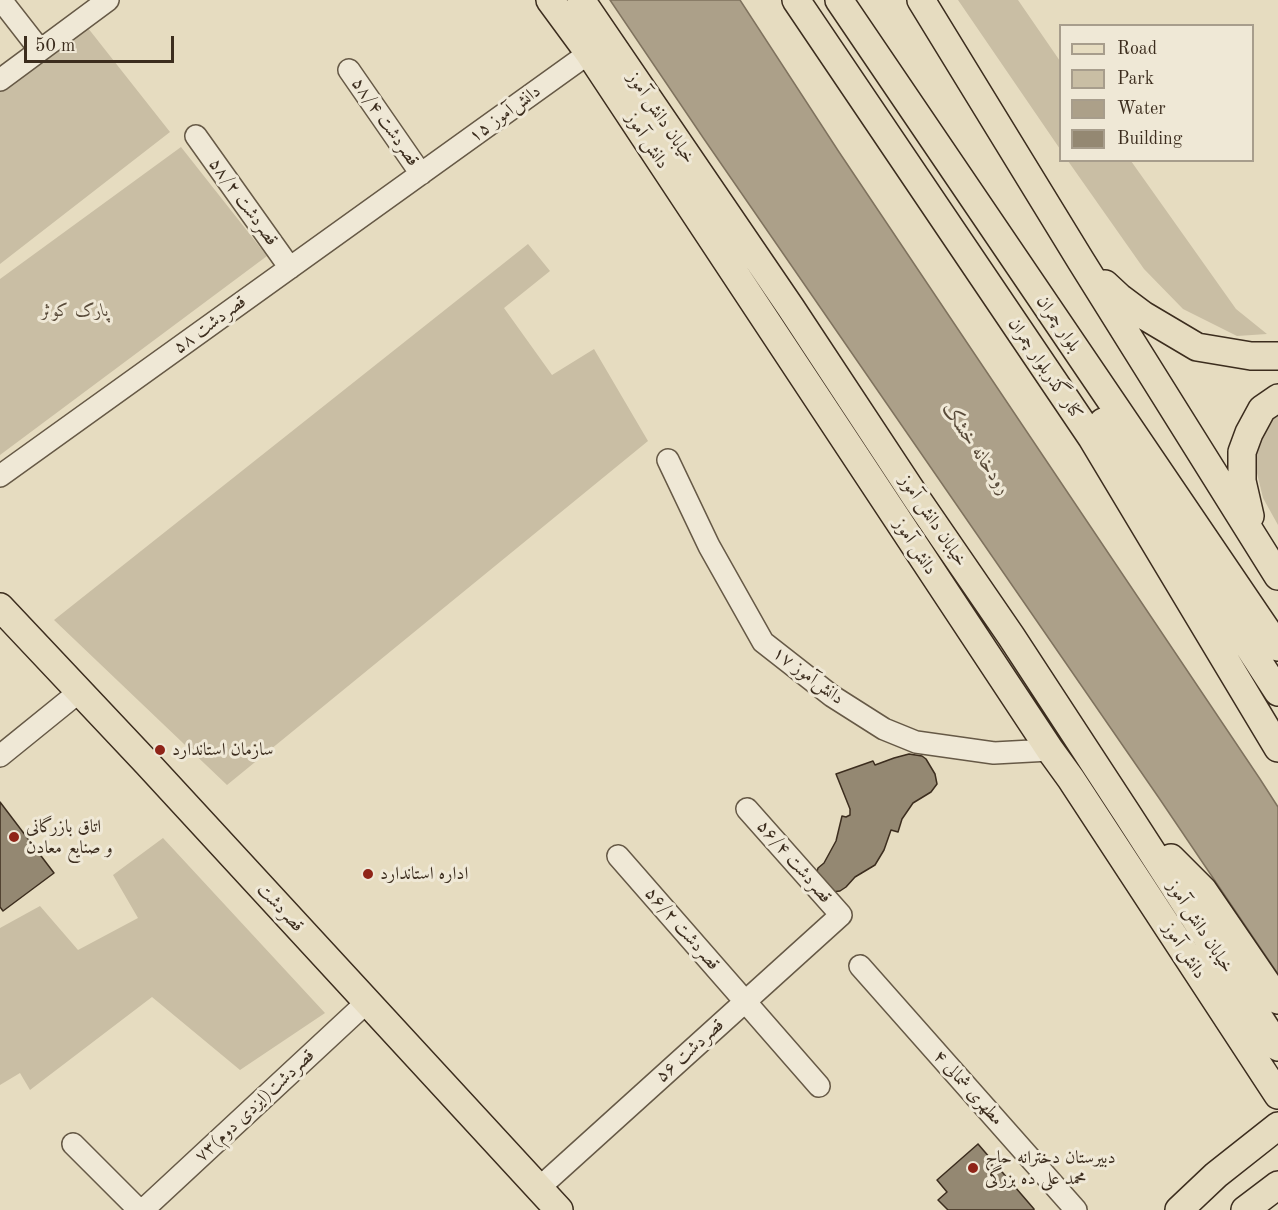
<!DOCTYPE html>
<html>
<head>
<meta charset="utf-8">
<style>
	body { margin:0 }
	#map { position:relative; width:1278px; height:1210px; overflow:hidden; background:#e6dcc0; font-family:"Old Standard TT",serif }
	canvas { display:block }
	.legend { position:absolute; left:1059px; top:24px; width:195px; height:138px; box-sizing:border-box; background:#efe8d6; border:2px solid #a79d8c; margin:0; padding:8px 10px; list-style:none; font-size:18px; color:#3c2d1e }
	.legend li { display:flex; align-items:center; gap:12px; height:30px }
	.legend b { width:30px; border:2px solid #a79d8c }
	.scale { position:absolute; left:24px; top:36px; width:150px; height:27px; box-sizing:border-box; border:3px solid #3c2d1e; border-top:0; padding-left:8px; font-size:18px; line-height:21px; white-space:nowrap; color:#3c2d1e; -webkit-text-stroke:4px #efe8d6; paint-order:stroke }
</style>
</head>
<body>
<div id="map">
<canvas width="1278" height="1210"></canvas>
<ul class="legend">
<li><b style="height:8px;background:#e6dcc0"></b>Road</li>
<li><b style="height:16px;background:#c9bea4"></b>Park</li>
<li><b style="height:16px;background:#aca089"></b>Water</li>
<li><b style="height:16px;background:#948872"></b>Building</li>
</ul>
<div class="scale">50 m</div>
</div>
<script>
const c = document.querySelector('canvas').getContext('2d');
c.lineJoin = 'round';
function fillPath(path, color) {
  c.fillStyle = color;
  c.fill(path, 'evenodd');
}
function toPath(rows) {
  const path = new Path2D();
  for (const r of rows) {
    path.moveTo(r[0], r[1]);
    for (let i = 2; i < r.length; i += 2) path.lineTo(r[i], r[i + 1]);
  }
  return path;
}
function strokePath(path, color, width, dash) {
  c.strokeStyle = color;
  c.lineWidth = width;
  c.lineCap = dash ? 'butt' : 'round';
  c.setLineDash(dash || []);
  c.stroke(path);
}
function label(font, color, halo, rows, align = 'center') {
  c.font = font + ' "Old Standard TT",Amiri,serif';
  c.lineWidth = 6;
  c.setLineDash([]);
  c.textBaseline = 'middle';
  c.strokeStyle = halo;
  c.fillStyle = color;
  for (const [text, x, y, turn = 0] of rows) {
    c.save();
    c.translate(x, y);
    c.rotate((+turn || 0) * Math.PI / 180);
    c.textAlign = isNaN(turn) ? turn : align;
    if (halo) c.strokeText(text, 0, 0);
    c.fillText(text, 0, 0);
    c.restore();
  }
}
fillPath(toPath([
	[958,0,1018,0,1060,61,1060,149],
	[84,23,170,132,0,264,0,88],
	[181,147,267,256,0,455,0,279],
	[1068,161,1131,161,1236,309,1267,334,1237,336,1183,309,1144,269],
	[528,244,550,271,504,308,552,375,594,349,648,441,227,785,54,620],
	[1278,416,1278,525,1263,498,1255,465,1259,442,1270,421],
	[163,838,325,1013,240,1070,152,997,30,1090,20,1073,0,1085,0,928,40,906,78,950,138,918,113,875]
]), '#c9bea4');
const water = toPath([
	[610,0,740,0,839,152,1260,779,1278,807,1278,974,1159,798,704,139,610,0]
]);
fillPath(water, '#aca089');
strokePath(water, '#7f725e', 1.5);
const building = toPath([
	[909,754,922,756,926,759,935,774,937,784,931,792,913,803,902,819,898,832,891,830,884,850,875,865,855,877,846,887,840,891,832,892,816,875,818,868,824,863,836,841,842,816,846,817,850,815,850,809,836,774,873,761,875,765,894,758,909,754],
	[0,802,54,873,3,911,0,907,0,802],
	[978,1144,1034,1209,1034,1210,948,1210,938,1200,947,1192,937,1180,978,1144]
]);
fillPath(building, '#948872');
strokePath(building, '#3c2d1e', 1.5);
const minor = toPath([
	[1,0,40,50],
	[349,70,421,174],
	[0,80,108,0],
	[196,136,290,268],
	[668,460,709,546,763,642,832,696,884,729,916,742,994,753,1050,750],
	[0,476,589,53],
	[0,756,79,692],
	[618,856,819,1086],
	[860,966,1076,1210],
	[73,1144,139,1210],
	[539,1188,841,915,747,809],
	[143,1210,367,1002]
]);
const major = toPath([
	[550,0,589,53,1050,750,1071,779,1278,1095],
	[581,0,791,308,919,502,1011,636,1128,815,1278,1047],
	[796,0,1092,438,1278,748],
	[839,0,1278,647],
	[921,0,1081,261,1278,576],
	[1105,284,1119,297,1143,315,1197,347,1251,356,1278,356],
	[1103,422,1278,692],
	[1250,516,1242,481,1242,452,1249,433,1262,409,1278,398],
	[0,607,147,763,559,1210],
	[1171,858,1203,890,1278,1000],
	[1179,1210,1216,1175,1278,1126],
	[1245,1210,1278,1185]
]);
strokePath(minor, '#665946', 24);
strokePath(major, '#3c2d1e', 30);
strokePath(minor, '#efe8d6', 21);
strokePath(major, '#e6dcc0', 27);
for (const [x, y, r, color] of [
	[160,750,6,"#8f2418"],
	[14,837,6,"#8f2418"],
	[368,874,6,"#8f2418"],
	[973,1168,6,"#8f2418"]
]) {
  const dot = new Path2D();
  dot.arc(x, y, r, 0, 2 * Math.PI);
  c.fillStyle = color;
  c.fill(dot);
  strokePath(dot, '#efe8d6', 2);
}
label('18px', '#3c2d1e', '#efe8d6', [
	["دانش‌آموز ۱۵",505,114,-36],
	["خیابان دانش آموز",661,118,56],
	["۵۸/۴ قصردشت",385,122,55],
	["دانش آموز",647,141,57],
	["۵۸/۲ قصردشت",243,202,54],
	["بلوار چمران",1058,324,56],
	["قصردشت ۵۸",210,325,-36],
	["کنار گذربلوار چمران",1045,369,56],
	["خیابان دانش آموز",933,521,56],
	["دانش آموز",915,547,57],
	["دانش‌آموز ۱۷",808,676,37],
	["۵۶/۴ قصردشت",794,862,49],
	["قصردشت",280,908,47],
	["خیابان دانش آموز",1200,927,57],
	["۵۶/۲ قصردشت",682,929,49],
	["دانش آموز",1184,951,57],
	["۵۶ قصردشت",690,1051,-42],
	["۴ مطهری شمالی",968,1088,48],
	["۷۳قصردشت(ایزدی دوم)",255,1106,-43]
]);
label('italic 18px', '#584a39', '#efe8d6', [
	["پارک کوثر",75,311]
]);
label('18px', '#3c2d1e', '#efe8d6', [
	["سازمان استاندارد",172,750],
	["اتاق بازرگانی",26,827],
	["و صنایع معادن",26,848],
	["اداره استاندارد",380,874],
	["دبیرستان دخترانه حاج",985,1158],
	["محمد علی ده بزرگی",985,1179]
], 'left');
label('italic 20px', '#584a39', '#efe8d6', [
	["رودخانه خشک",976,449,56]
]);
</script>
</body>
</html>
